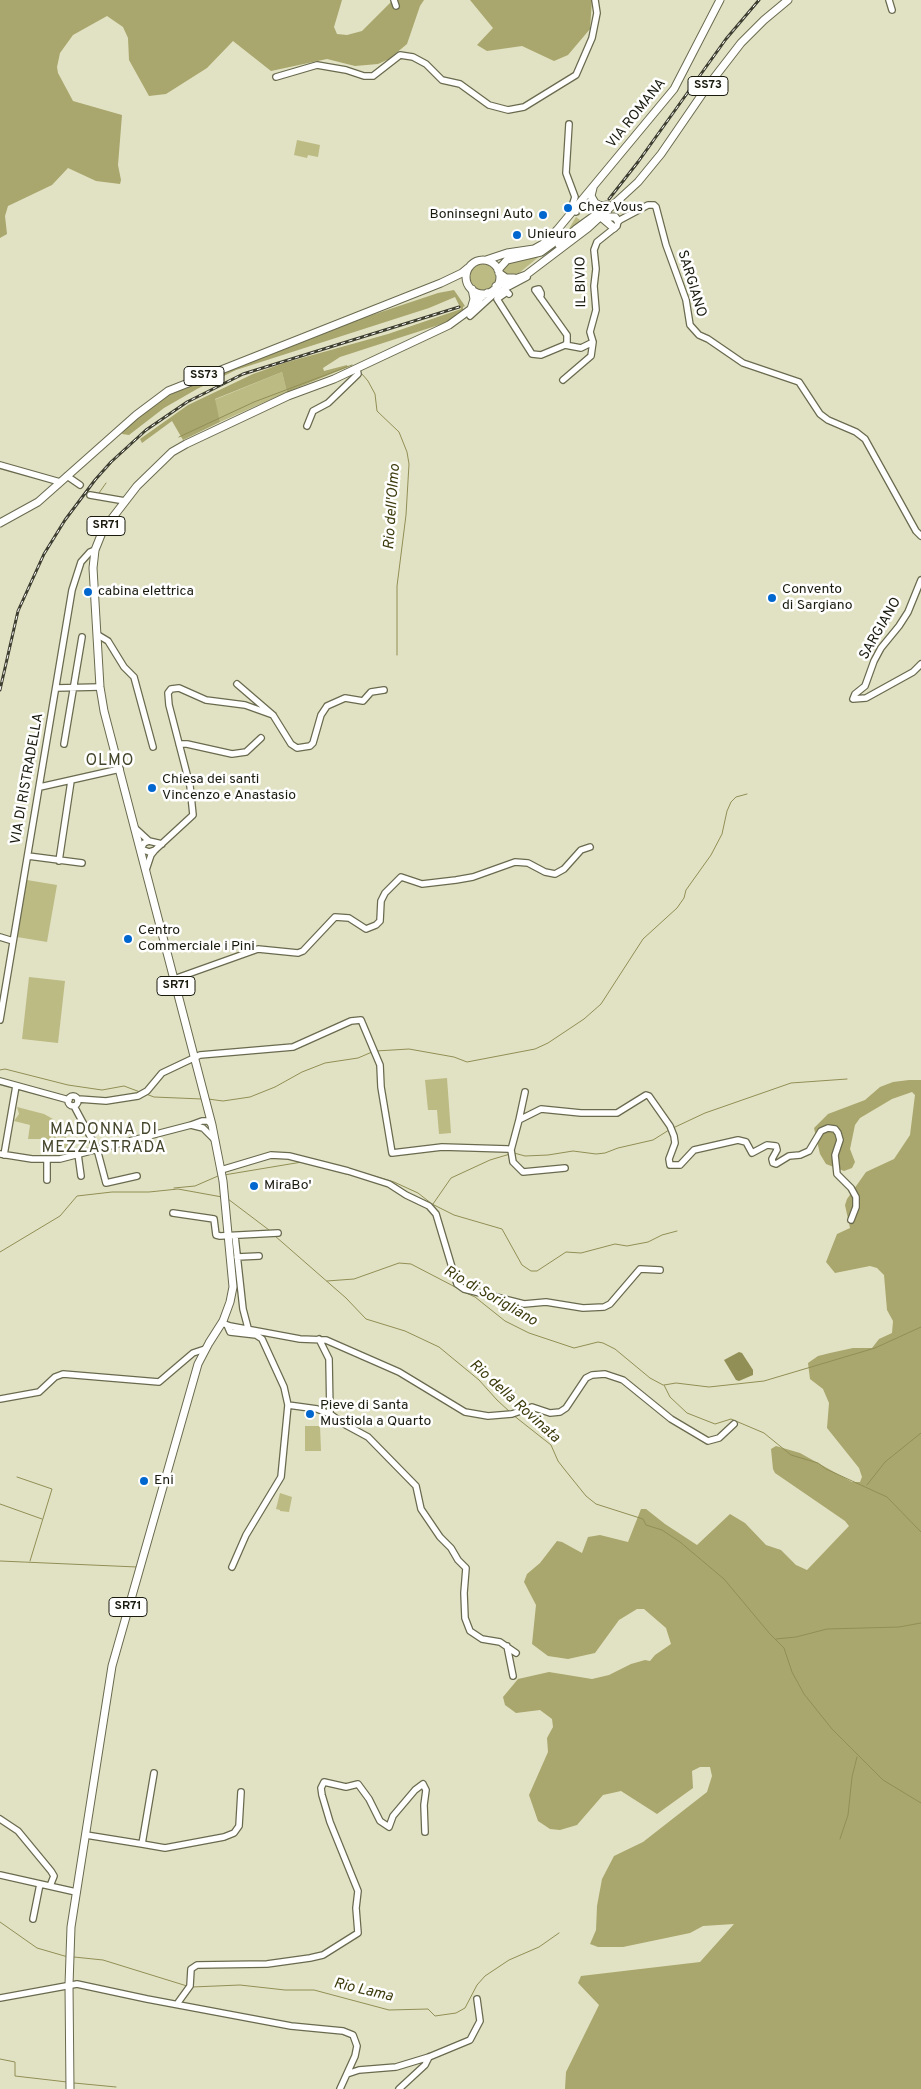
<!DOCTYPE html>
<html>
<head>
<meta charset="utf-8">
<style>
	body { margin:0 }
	canvas { display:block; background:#e1e1c3 }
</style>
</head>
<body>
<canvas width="921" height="2089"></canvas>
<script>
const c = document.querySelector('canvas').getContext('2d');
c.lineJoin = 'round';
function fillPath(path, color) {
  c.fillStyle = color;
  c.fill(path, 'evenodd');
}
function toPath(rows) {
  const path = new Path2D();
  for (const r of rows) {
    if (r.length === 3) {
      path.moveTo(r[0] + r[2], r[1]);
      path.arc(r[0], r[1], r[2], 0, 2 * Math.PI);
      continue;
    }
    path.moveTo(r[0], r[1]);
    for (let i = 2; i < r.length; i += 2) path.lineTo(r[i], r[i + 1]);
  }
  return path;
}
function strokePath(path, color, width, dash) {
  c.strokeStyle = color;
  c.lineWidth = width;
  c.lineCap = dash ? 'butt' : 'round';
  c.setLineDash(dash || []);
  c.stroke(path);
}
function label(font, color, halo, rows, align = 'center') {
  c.font = font + ' Overpass,sans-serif';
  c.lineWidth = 5;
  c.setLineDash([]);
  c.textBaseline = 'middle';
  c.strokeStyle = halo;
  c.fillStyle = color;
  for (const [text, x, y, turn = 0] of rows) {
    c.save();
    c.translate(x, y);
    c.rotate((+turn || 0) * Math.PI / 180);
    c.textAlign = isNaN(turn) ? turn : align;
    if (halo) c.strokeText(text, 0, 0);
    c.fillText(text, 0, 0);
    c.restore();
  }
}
fillPath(toPath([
	[297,140,320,145,318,157,308,155,307,158,294,155],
	[576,217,580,220,573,229,519,273,511,277,501,272,503,265,562,233,567,232],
	[483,277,13],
	[282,372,287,392,220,422,214,400],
	[27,880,57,885,47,942,17,937],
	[29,977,65,981,58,1043,22,1039],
	[447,1078,451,1133,439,1134,437,1110,428,1110,425,1080],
	[17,1107,44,1114,53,1119,60,1126,72,1148,64,1150,59,1147,57,1151,51,1152,48,1139,28,1139,30,1125,14,1121,19,1114],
	[305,1426,320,1426,321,1451,305,1451],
	[280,1493,292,1497,289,1512,280,1511,280,1510,276,1509]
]), '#bcbb84');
fillPath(toPath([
	[0,0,342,0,334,27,337,34,347,35,362,31,393,0,424,0,420,6,407,44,389,59,378,64,355,66,327,59,271,71,233,41,207,68,166,94,149,96,129,60,128,38,123,27,107,16,73,35,60,53,57,67,58,73,73,101,122,115,118,165,121,180,120,184,96,181,68,168,52,185,8,206,5,216,7,234,0,238],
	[470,0,592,0,590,29,568,55,554,61,522,46,487,51,477,45,493,28],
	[454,290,465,306,463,307,463,312,448,322,340,357,323,368,324,371,347,365,348,367,287,392,282,372,215,399,220,422,183,440,172,421,142,443,140,439,188,405,253,374,284,363,388,334,461,309,455,297,429,308,236,370,197,389,164,408,129,435,122,434,123,430,162,399,185,387,339,326,438,293],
	[909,1080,921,1080,921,2089,565,2089,566,2072,599,2005,578,1983,581,1976,700,1962,734,1924,703,1926,690,1933,623,1947,598,1947,590,1944,596,1930,597,1906,602,1879,614,1856,643,1842,707,1792,712,1776,710,1767,700,1767,692,1771,693,1788,657,1814,621,1791,603,1795,577,1825,560,1830,550,1829,538,1821,529,1795,548,1752,547,1738,553,1727,552,1719,540,1710,516,1713,505,1705,503,1697,518,1679,549,1672,592,1679,609,1675,631,1664,645,1660,650,1661,655,1655,671,1644,666,1628,644,1609,637,1609,619,1620,595,1653,568,1659,548,1656,532,1644,536,1605,524,1582,527,1574,540,1563,557,1541,562,1542,582,1553,588,1537,600,1535,628,1542,641,1509,646,1509,665,1524,697,1545,730,1514,745,1523,766,1545,781,1550,796,1565,807,1570,849,1526,845,1521,775,1473,773,1469,771,1449,776,1446,800,1453,852,1482,860,1482,862,1477,859,1468,827,1428,829,1403,823,1389,810,1379,808,1363,818,1356,830,1353,853,1348,872,1348,879,1339,892,1333,893,1321,887,1310,884,1275,877,1268,870,1266,835,1273,826,1262,837,1234,850,1228,845,1205,847,1199,866,1172,894,1159,910,1135,915,1095,912,1092,892,1099,860,1118,855,1125,850,1149,855,1162,852,1168,844,1171,826,1164,820,1154,814,1128,828,1114,865,1100,880,1087,893,1082]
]), '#a9a76d');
fillPath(toPath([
	[739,1352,742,1353,753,1370,753,1375,739,1381,736,1380,724,1360]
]), '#918f55');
strokePath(toPath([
	[362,374,368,381,375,394,377,411,399,432,407,452,409,464,406,515,397,586,397,655],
	[179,437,254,402,352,365],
	[99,493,106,483],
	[376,1051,409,1049,454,1057,467,1062,535,1049,548,1043,584,1019,601,1004,643,939,677,908,684,898,686,890,711,855,722,834,727,811,731,802,736,797,747,794],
	[0,1070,5,1069,68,1085,102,1090,124,1086,140,1092],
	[146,1094,154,1097,202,1099],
	[208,1099,223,1101,250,1097,275,1087,302,1072,325,1063,358,1058,372,1052],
	[673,1128,705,1113,791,1083,847,1079],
	[514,1153,525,1156,548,1155,573,1151,596,1154,605,1153,618,1148,653,1140,669,1130],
	[364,1173,394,1182,418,1193,432,1204,454,1215,502,1229,522,1265,531,1271,537,1271,566,1252,581,1253,615,1244,627,1246,648,1242,662,1235,677,1231],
	[224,1175,302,1162],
	[174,1188,195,1186,218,1176],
	[228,1199,269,1230],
	[433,1204,451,1178,490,1160,510,1154],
	[275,1236,346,1298,366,1319,405,1331,439,1347,479,1380,497,1400,510,1412],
	[0,1252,60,1216,77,1196,112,1192,149,1192,178,1189,222,1197],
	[327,1281,354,1279,399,1263,411,1264,459,1289],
	[464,1292,475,1297,505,1321,529,1333,574,1348,598,1342,603,1343,615,1349,650,1378,663,1385],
	[664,1385,670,1397,687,1413,715,1424,731,1419,764,1433,791,1455,818,1463,826,1469,887,1497,921,1532],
	[664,1385,676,1383,709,1387,764,1381,875,1348,921,1327],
	[513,1415,551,1445,558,1461,565,1470,586,1496,596,1504,643,1519,646,1525,662,1530,680,1542,724,1579,770,1634,784,1648,792,1672,804,1694,832,1729,883,1780,921,1803],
	[17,1477,52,1489,30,1561],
	[867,1485,885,1462,921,1433],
	[0,1504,42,1519],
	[0,1561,137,1567],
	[776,1639,796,1637,827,1629,899,1627,921,1623],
	[840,1839,848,1815,852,1777,857,1757],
	[0,1922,37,1948,68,1957],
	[74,1957,103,1960,187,1986],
	[192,1987,240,1985,285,1990,314,1990,389,2010,428,2009,435,2016,456,2013,465,2008,477,1985,485,1976,509,1960,539,1947,559,1933],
	[0,2059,15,2062,15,2076,67,2082],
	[74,2083,116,2087]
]), '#918f55', 1);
const minor = toPath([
	[394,0,396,6],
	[889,0,892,10],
	[276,77,317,65,346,70,364,76,373,76,400,55,413,57,426,64,442,80,460,84,489,105,508,110,524,107,576,75,592,38,597,13,595,0],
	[569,124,566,173,575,197,573,203,576,212],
	[509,294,507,292,497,299,532,354,541,355,565,345,581,348,593,342,590,332,596,310,594,286,596,269,594,250,597,242,617,226,618,221,648,205,654,205,656,207,666,245,686,300,690,325,699,335,708,339,743,363,799,382,820,414,828,420,856,432,865,439,916,531,921,536],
	[540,297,541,295,541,293,539,289,535,290,567,335,567,343,565,345],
	[470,316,493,295,527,277],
	[563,380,591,356,593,342],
	[307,426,313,411,328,403,358,374,357,369],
	[0,465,60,482],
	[67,476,80,485],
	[90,495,125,501],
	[921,580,908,612,899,626,881,648,874,661,865,686,855,694,853,699,866,698,913,672,921,664],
	[98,635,108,641,124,667,134,677,153,747],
	[237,684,273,715,291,744,297,748,310,746,313,743,321,715,327,706,345,698,363,701,371,692,384,690],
	[56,688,100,687],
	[64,744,82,637],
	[179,744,187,744,232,754,246,752,261,738],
	[40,787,120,769],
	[136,829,149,841,162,844],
	[149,841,144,843,141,849,149,852,155,850],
	[28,856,82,863],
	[59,861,71,781],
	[146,870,151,855,155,850,193,815,190,786,169,705,168,693,171,689,179,688,206,700,245,705,273,715],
	[0,937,13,941],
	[174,979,258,949,298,953,303,951,335,917,349,918,366,929,376,925,380,921,381,901,385,893,401,877,422,884,456,880,473,877,515,862,528,863,545,872,555,874,564,869,581,850,590,847],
	[0,1020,72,590,81,562,90,552,95,550],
	[0,1081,69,1100],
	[73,1101,5],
	[78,1099,106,1101,138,1096,147,1091,162,1073,200,1055,293,1047,351,1021,361,1020,380,1065,381,1087,392,1153,442,1147,508,1149,511,1150,513,1162,523,1172,565,1168],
	[74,1106,97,1149,106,1183,137,1176],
	[519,1120,525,1092],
	[191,1125,203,1128,215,1140],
	[511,1150,519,1120,541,1109,581,1113,617,1113,646,1095,649,1096,670,1126,674,1136,675,1143,669,1159,670,1165,680,1165,694,1150,738,1140,746,1142,752,1153,767,1145,776,1146,777,1150,772,1159,773,1163,776,1164,789,1156,800,1155,809,1151,821,1131,828,1128,835,1129,838,1133,840,1140,835,1155,837,1174,851,1188,856,1197,856,1207,851,1220],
	[0,1154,32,1159,60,1159,191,1125,202,1121,208,1121,212,1125],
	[78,1154,81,1176],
	[4,1155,16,1086],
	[47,1160,47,1180],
	[221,1170,271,1155,289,1156,348,1171,389,1184,406,1195,429,1206,436,1214,457,1284,464,1289,524,1304,546,1302,583,1308,604,1307,610,1304,640,1269,660,1270],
	[173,1213,214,1219,216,1235,220,1236,278,1233],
	[235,1236,243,1309,248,1328],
	[237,1257,259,1256],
	[222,1323,230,1326,300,1339,326,1340,399,1372,465,1412,488,1416,512,1414,532,1407,550,1413,560,1412,566,1408,586,1378,592,1375,605,1374,623,1380,671,1419,708,1441,719,1438,734,1424],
	[227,1325,230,1332,256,1335,262,1339,284,1387,288,1405,317,1409,330,1414],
	[319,1339,329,1359,330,1414,344,1424,368,1437,416,1486,421,1509,440,1537,451,1548,458,1560,466,1568,464,1593,465,1618,470,1631,482,1639,500,1642,516,1653],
	[0,1399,39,1392,55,1377,63,1374,159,1382,193,1353,205,1349],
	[232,1567,246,1535,281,1477,288,1405],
	[507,1646,513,1676],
	[0,1819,18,1831,51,1871,54,1876,50,1886],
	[86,1835,142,1844,154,1773],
	[142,1844,165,1848,224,1837,234,1833,239,1826,241,1792],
	[0,1875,76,1892],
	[33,1919,40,1884],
	[0,1998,77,1984,147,1999,291,2026,343,2031,353,2035,357,2046,355,2056,340,2089],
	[177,2004,190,1986,191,1969,197,1965,267,1964,310,1958,323,1955,358,1933,356,1908,358,1891,330,1822,322,1795,321,1788,324,1782,346,1787,358,1784,369,1799,380,1821,389,1827,393,1816,415,1790,423,1784,426,1790,424,1805,425,1832],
	[347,2074,359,2070,396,2067,429,2057,470,2040,480,2021,477,1999],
	[399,2089,425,2065,429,2057]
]);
const major = toPath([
	[593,188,591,196,595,203,601,206,607,205],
	[600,217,615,217,618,221],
	[601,217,614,228],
	[559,245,576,229,605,208],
	[486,260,507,253,534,249,543,244,557,230,674,89,720,0],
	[483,277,17],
	[498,270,507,260,541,252,552,244,561,232],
	[499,273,506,278,514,278],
	[496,286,526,275,588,228,638,182,661,154,707,87,741,43,764,20,788,0],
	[476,308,480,298,487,293],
	[0,523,38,502,136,415,168,391,441,283,462,273,468,268],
	[70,2089,69,1985,71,1927,112,1666,198,1364,209,1343,223,1321,230,1302,233,1287,223,1181,212,1125,104,711,100,687,93,568,95,550,103,530,137,486,172,452,186,444,288,396,334,379,449,325,471,309,474,299,472,289]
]);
strokePath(minor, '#6a6a4f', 8);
strokePath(major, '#6a6a4f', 9);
strokePath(minor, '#fff', 5.5);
strokePath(major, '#fff', 7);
const rail = toPath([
	[609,199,638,162,726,39,759,0],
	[0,690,18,611,44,554,65,520,95,480,111,462,146,430,187,402,243,374,459,307]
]);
strokePath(rail, '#3f3f31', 3);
strokePath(rail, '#fff', 1, [4]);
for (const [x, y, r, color] of [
	[568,208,5,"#0067cf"],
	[543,215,5,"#0067cf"],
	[517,235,5,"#0067cf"],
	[88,592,5,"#0067cf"],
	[772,598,5,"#0067cf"],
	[152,788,5,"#0067cf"],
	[128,939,5,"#0067cf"],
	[254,1186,5,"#0067cf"],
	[310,1414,5,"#0067cf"],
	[144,1481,5,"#0067cf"]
]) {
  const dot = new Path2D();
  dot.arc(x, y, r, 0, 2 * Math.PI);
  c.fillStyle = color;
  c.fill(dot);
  strokePath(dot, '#fff', 2);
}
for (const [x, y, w] of [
	[708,86,40],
	[204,376,40],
	[106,526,38],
	[176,986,38],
	[128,1607,38]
]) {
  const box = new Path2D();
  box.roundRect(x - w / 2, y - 9.5, w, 19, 4);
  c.fillStyle = '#fff';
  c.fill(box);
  strokePath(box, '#1a1a0f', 1);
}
label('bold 12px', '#1a1a0f', null, [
	["SS73",708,86],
	["SS73",204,376],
	["SR71",106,526],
	["SR71",176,986],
	["SR71",128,1607]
]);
label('14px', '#1a1a0f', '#fff', [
	["VIA ROMANA",637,114,-51],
	["IL BIVIO",582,282,-91],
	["SARGIANO",691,284,73],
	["SARGIANO",881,629,-60],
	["VIA DI RISTRADELLA",28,779,-80]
]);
label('14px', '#1a1a0f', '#fff', [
	["Chez Vous",578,208],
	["Boninsegni Auto",533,215,"right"],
	["Unieuro",527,235],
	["Convento",782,590],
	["di Sargiano",782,606],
	["cabina elettrica",98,592],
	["Chiesa dei santi",162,780],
	["Vincenzo e Anastasio",162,796],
	["Centro",138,931],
	["Commerciale i Pini",138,947],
	["MiraBo'",264,1186],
	["Pieve di Santa",320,1406],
	["Mustiola a Quarto",320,1422],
	["Eni",154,1481]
], 'left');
label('italic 15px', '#3e3c0d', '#fff', [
	["Rio dell'Olmo",393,507,-86],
	["Rio di Sorigliano",490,1297,30],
	["Rio della Rovinata",514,1402,42],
	["Rio Lama",363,1991,13]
]);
c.letterSpacing = '1px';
label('16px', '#45452b', '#fff', [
	["OLMO",110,762],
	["MADONNA DI",104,1131],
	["MEZZASTRADA",104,1149]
]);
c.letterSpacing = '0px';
</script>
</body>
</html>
